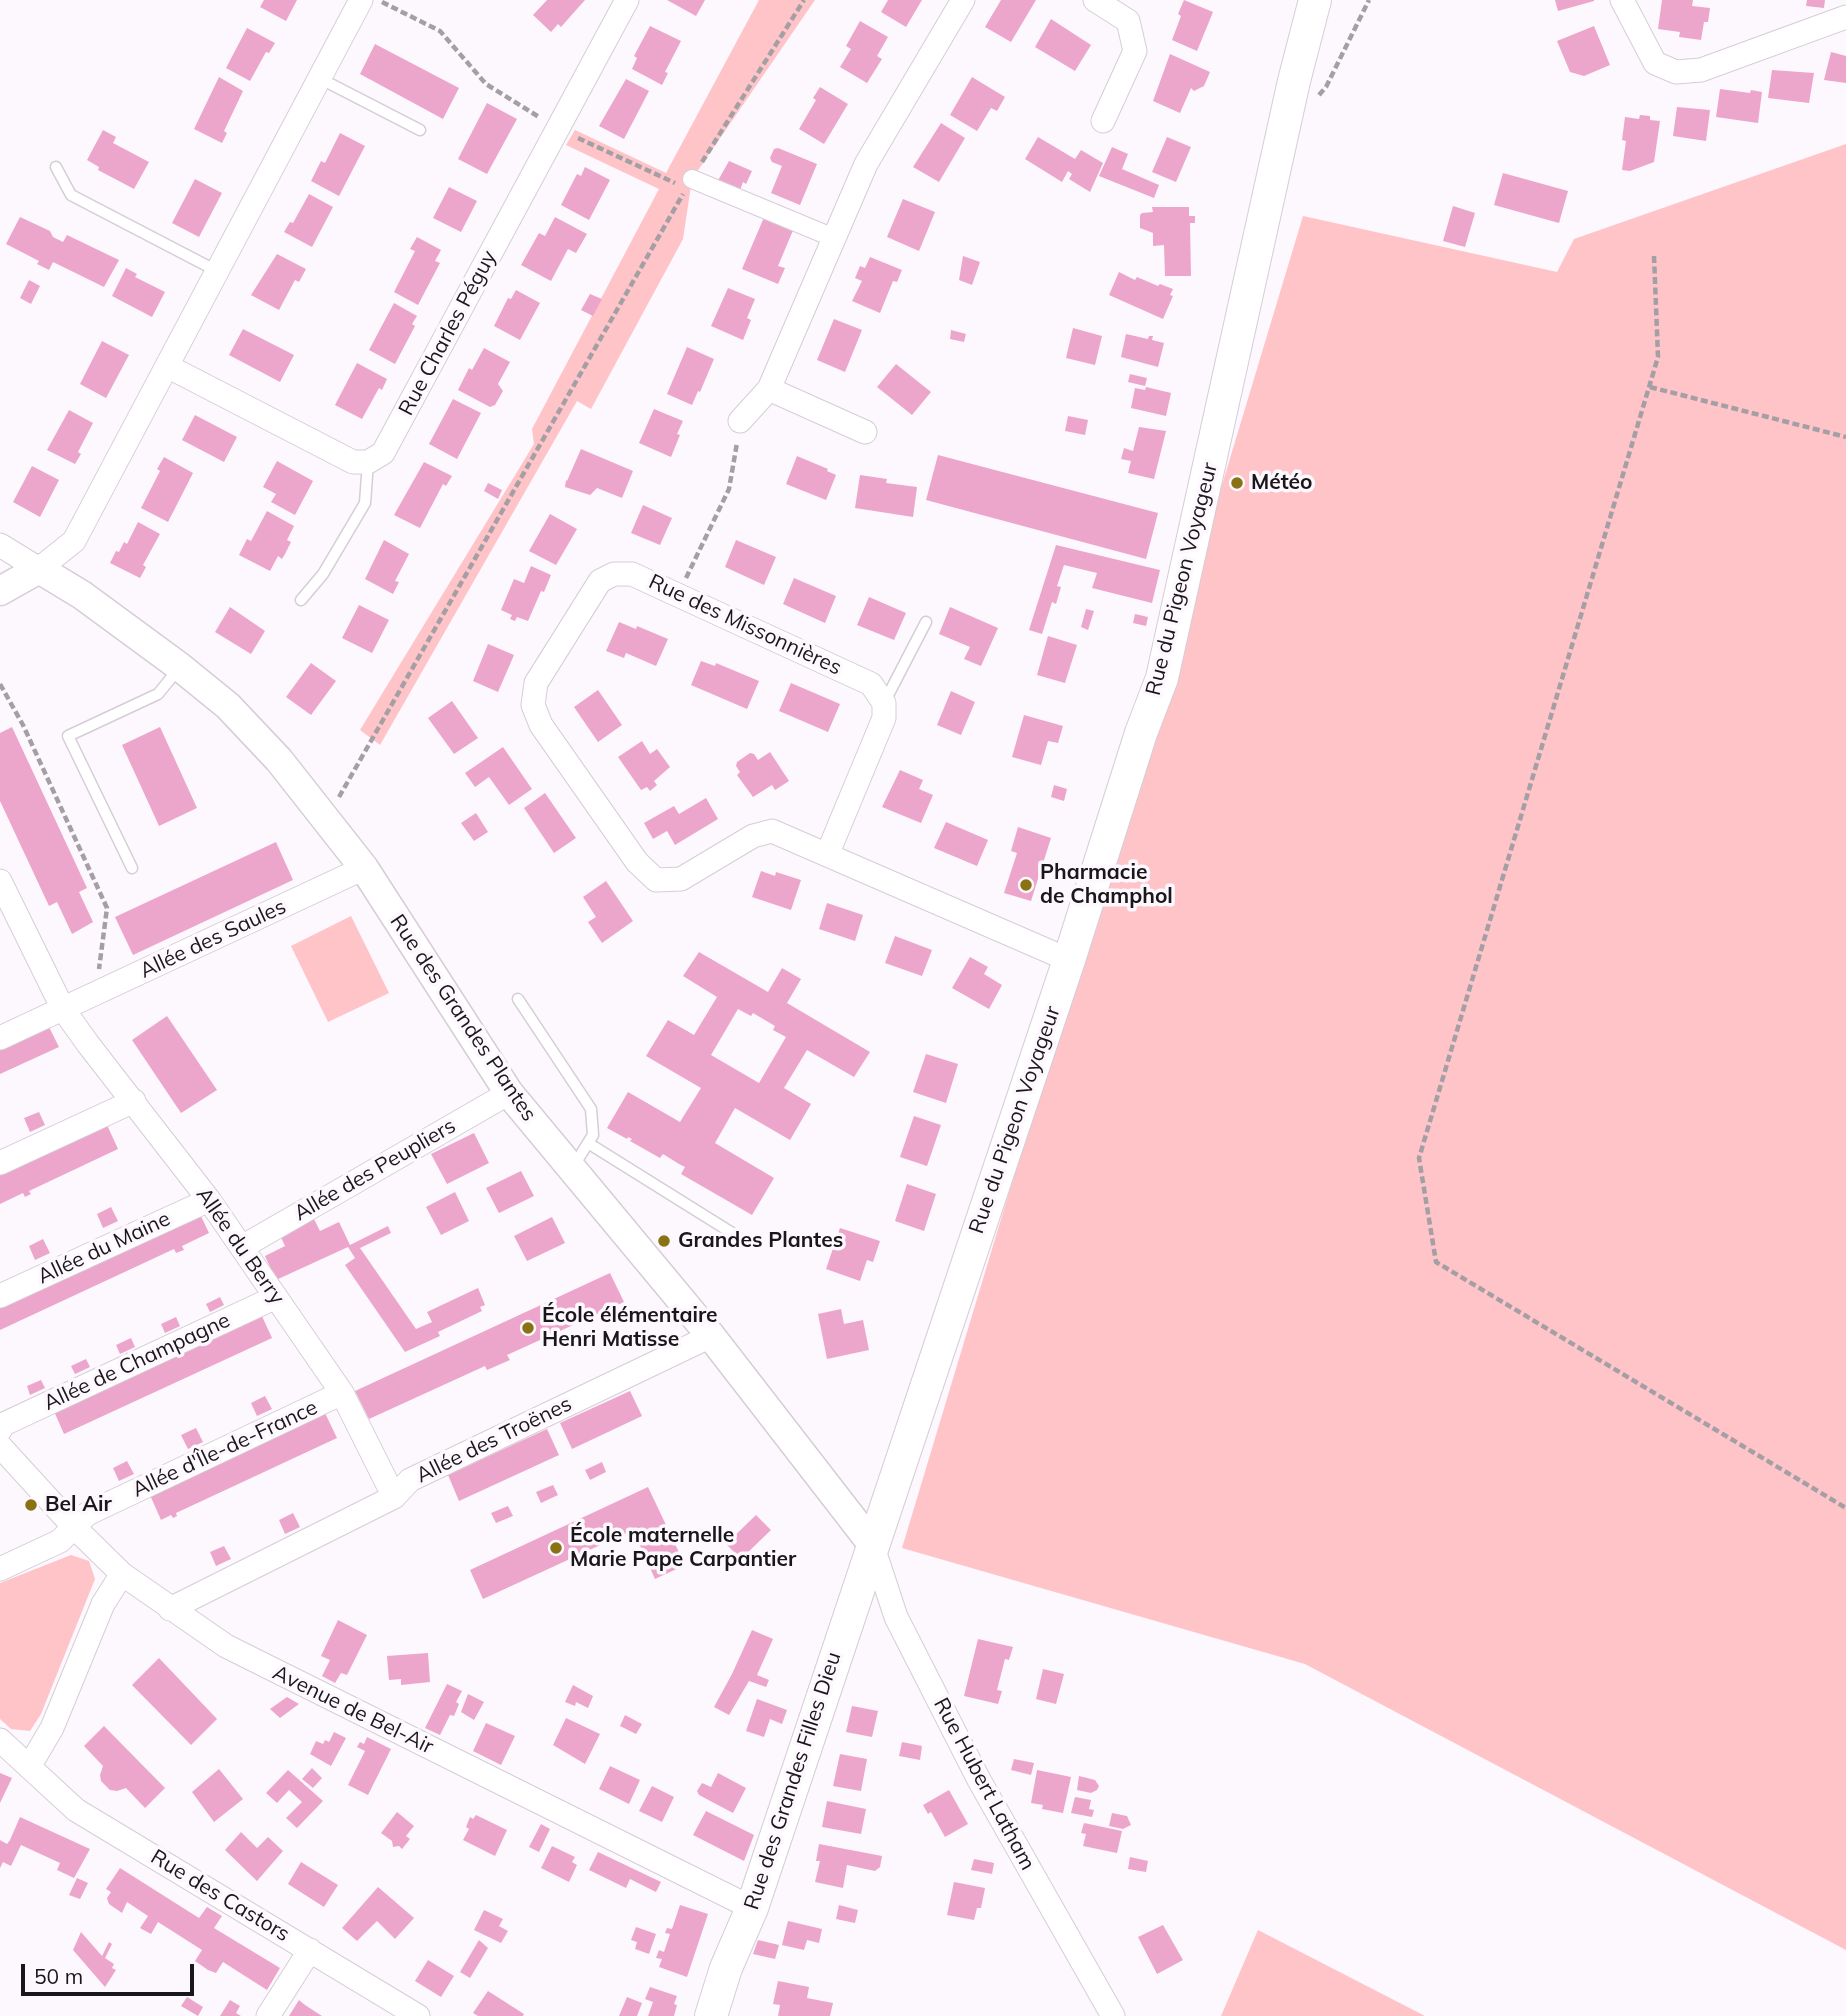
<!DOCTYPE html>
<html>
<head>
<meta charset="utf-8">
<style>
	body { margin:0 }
	#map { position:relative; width:1846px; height:2016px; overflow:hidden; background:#fdf7fe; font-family:Mulish,sans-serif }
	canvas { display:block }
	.scale { position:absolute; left:21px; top:1964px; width:173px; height:32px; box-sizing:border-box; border:4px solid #1a171a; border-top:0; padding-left:9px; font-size:21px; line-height:24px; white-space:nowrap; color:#1a171a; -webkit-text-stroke:5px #fdf7fe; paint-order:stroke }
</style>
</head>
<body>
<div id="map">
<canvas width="1846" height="2016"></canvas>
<div class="scale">50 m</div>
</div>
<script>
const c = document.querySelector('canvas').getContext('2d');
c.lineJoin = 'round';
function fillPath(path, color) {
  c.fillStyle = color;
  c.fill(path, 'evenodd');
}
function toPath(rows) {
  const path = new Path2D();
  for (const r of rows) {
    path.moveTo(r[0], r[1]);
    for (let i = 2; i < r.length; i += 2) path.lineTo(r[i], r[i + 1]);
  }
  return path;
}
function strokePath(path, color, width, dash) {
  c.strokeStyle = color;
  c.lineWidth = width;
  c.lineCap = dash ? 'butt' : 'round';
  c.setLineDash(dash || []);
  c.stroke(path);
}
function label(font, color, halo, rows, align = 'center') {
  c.font = font + ' Mulish,sans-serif';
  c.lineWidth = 7;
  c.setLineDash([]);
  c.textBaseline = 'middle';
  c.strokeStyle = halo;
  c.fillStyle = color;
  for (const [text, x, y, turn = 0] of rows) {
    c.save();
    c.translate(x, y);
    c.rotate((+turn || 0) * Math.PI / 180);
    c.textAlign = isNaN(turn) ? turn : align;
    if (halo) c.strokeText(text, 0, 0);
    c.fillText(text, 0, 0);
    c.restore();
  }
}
fillPath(toPath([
	[759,0,815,0,692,179,683,239,591,409,577,401,380,745,360,730,534,444,532,429,659,189,566,145,575,130,666,173],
	[1846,144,1846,1950,1305,1664,902,1548,1303,216,1557,272,1574,239],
	[351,916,389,993,328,1022,291,946],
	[71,1555,89,1561,95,1579,41,1714,30,1731,11,1729,0,1719,0,1583],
	[1258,1930,1425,2016,1221,2016]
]), '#fec4c8');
fillPath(toPath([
	[264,0,297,0,286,21,260,7],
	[547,0,585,0,561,27,558,24,551,32,533,15],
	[667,0,705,0,696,16],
	[888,0,922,0,906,27,881,12],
	[1001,0,1036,0,1011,42,985,27],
	[1184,0,1213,12,1197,51,1172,40,1181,16,1178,14],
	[1555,0,1594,0,1594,1,1558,11],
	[1662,0,1693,0,1692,6,1710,8,1708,22,1704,22,1701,40,1679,37,1680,32,1658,29],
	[1807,0,1825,0,1824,8,1806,6],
	[1051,19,1091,45,1075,71,1035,47],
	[860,21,888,37,877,56,882,59,867,83,840,67,851,49,846,46],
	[650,26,681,41,665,72,668,73,662,85,632,69,637,58,634,56],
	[1594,26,1610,65,1584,76,1570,72,1557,41],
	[247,28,275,43,269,53,266,52,250,81,226,68],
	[375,44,459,88,443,119,360,74],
	[1831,52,1846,56,1846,83,1824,80],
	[1170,54,1210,72,1204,86,1194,91,1191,88,1180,113,1153,101],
	[1772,70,1814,73,1809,103,1768,98],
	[219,77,243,91,224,131,227,133,222,143,194,129],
	[972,77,1005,97,997,111,991,108,977,131,950,115],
	[626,79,649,91,624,139,599,126],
	[820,87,848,104,824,144,799,129,816,100,813,98],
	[1720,89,1750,93,1751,90,1762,92,1758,123,1716,117],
	[487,103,517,119,487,174,458,159],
	[1677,107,1710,110,1706,141,1673,136],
	[1640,115,1650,116,1650,120,1660,121,1654,162,1630,171,1622,170,1626,141,1622,140,1625,117,1639,119],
	[941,123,965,138,939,182,913,167],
	[103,130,116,137,113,143,149,162,134,189,98,170,99,167,87,160],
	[340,133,365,146,339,196,311,181,321,161,325,163],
	[1038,137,1075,159,1081,150,1103,163,1090,192,1069,179,1072,174,1068,171,1062,182,1025,159],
	[1167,137,1191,147,1176,182,1152,172],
	[1112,147,1128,154,1122,169,1159,185,1154,198,1099,176],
	[778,148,817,164,800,205,771,193,782,166,772,162,770,158,774,149],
	[729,161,752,171,746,184,743,182,739,193,716,184],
	[585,167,610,180,589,220,561,205,577,174,581,176],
	[1503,173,1568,191,1559,223,1494,205],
	[195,179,222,193,199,237,172,223],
	[449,187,477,201,461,232,433,218],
	[309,194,333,207,312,247,284,232,290,222,293,223],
	[903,199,935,212,919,251,887,237],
	[1453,206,1475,213,1465,247,1443,241],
	[1152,207,1189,207,1189,216,1195,216,1195,223,1190,223,1191,276,1165,276,1164,245,1153,246,1153,233,1140,228,1140,215,1142,213,1153,212],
	[765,215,794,228,778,266,785,268,778,284,742,269],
	[20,217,50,231,53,237,63,242,67,235,119,260,104,287,53,262,49,270,37,264,39,261,6,244],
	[555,217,587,234,576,253,568,249,551,281,521,265,539,233,545,236],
	[417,237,441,250,435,261,440,263,418,305,394,292,415,251,410,249],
	[277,254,306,269,299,282,295,280,279,310,251,295],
	[963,256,980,262,972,285,959,280],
	[870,257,902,270,897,282,893,281,880,313,852,301,862,281,855,278,860,266,865,268],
	[126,268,137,274,135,277,165,292,152,317,112,296],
	[1119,272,1135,280,1137,277,1158,286,1160,284,1173,289,1170,295,1173,296,1163,319,1109,295],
	[29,280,40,286,31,304,20,298],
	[728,288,755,299,747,318,751,320,743,340,711,326],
	[516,290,540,303,520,340,494,326,508,298,511,299],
	[590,294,602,299,593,316,581,310],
	[394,303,417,316,412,324,415,326,395,364,369,350],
	[834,319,862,330,845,372,817,360],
	[1073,328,1102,336,1095,365,1066,358],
	[243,329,294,355,280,382,229,355],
	[951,330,966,334,964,342,950,339],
	[1126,334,1148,339,1149,336,1153,336,1152,340,1164,343,1158,367,1121,357],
	[102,341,129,355,106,398,80,384],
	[687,347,714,359,700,392,698,391,692,405,667,394],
	[484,348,510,362,498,384,503,391,495,405,490,407,458,390,469,368,472,370],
	[357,363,387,379,382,390,379,388,362,419,335,405],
	[896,364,931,392,912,415,877,387],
	[1130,374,1147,378,1145,386,1128,382],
	[1146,387,1171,393,1166,416,1131,408,1135,388,1145,390],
	[453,399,481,413,457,459,429,444],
	[654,409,683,421,677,434,680,435,671,457,639,443],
	[69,410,93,423,78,452,81,454,75,464,47,450],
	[195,415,237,437,224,462,182,440],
	[1068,416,1088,420,1085,435,1065,431],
	[1139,427,1166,431,1154,479,1128,473,1131,461,1121,459,1124,448,1133,451],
	[581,449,633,471,622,498,597,488,590,495,565,487,566,480,567,481],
	[938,455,1158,513,1146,559,926,500],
	[797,456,828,469,827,471,836,475,826,500,786,484],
	[164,457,193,473,168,522,141,508,160,471,157,469],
	[277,461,313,481,295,515,271,502,276,494,263,487],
	[424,462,452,476,446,486,443,484,420,528,394,515],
	[32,466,59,480,40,517,13,502],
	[860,475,887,479,886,483,917,487,913,517,855,508],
	[488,483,502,490,498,499,484,491],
	[643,505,672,518,660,545,631,533],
	[267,511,294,526,287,540,291,542,285,554,282,559,278,556,270,571,239,555,247,539,251,541],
	[550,514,577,529,556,565,529,551],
	[138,522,160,534,143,565,146,567,140,578,110,563,116,551,119,552,124,542,127,544],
	[384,540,409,554,395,581,399,582,393,594,365,579],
	[736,540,776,557,764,585,725,567],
	[1056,545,1160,570,1152,603,1092,588,1097,573,1064,565,1057,586,1061,587,1056,604,1052,602,1042,634,1029,630],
	[531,566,551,575,544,592,541,591,528,621,517,617,515,621,510,619,512,615,501,610,514,579,524,583],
	[794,578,836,596,825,623,783,604],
	[869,597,906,613,894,640,857,625],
	[359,605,389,620,372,653,342,638],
	[230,607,265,631,251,654,215,632],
	[950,607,998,628,981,666,964,659,970,647,939,634],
	[1086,609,1094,611,1088,630,1081,627],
	[1135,614,1148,617,1146,626,1133,623],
	[619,622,636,629,637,626,668,639,656,666,626,653,624,658,606,651],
	[1048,636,1077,645,1065,683,1037,675],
	[488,644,514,655,498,692,473,681],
	[701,661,715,666,716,663,759,681,747,709,691,685],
	[311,663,336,681,311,715,286,697],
	[791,683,840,704,828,732,779,711],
	[598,690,622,725,598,742,574,707],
	[951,691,975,702,961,735,937,725],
	[452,701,478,738,454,754,428,718],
	[1024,715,1063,726,1058,743,1048,741,1041,765,1012,757],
	[12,727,87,888,79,892,93,922,72,934,57,902,49,906,0,801,0,733],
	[160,727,197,808,159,826,122,745],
	[642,741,650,754,657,749,670,767,654,781,657,785,650,791,647,787,641,790,618,757],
	[503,747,532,789,509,805,489,777,475,787,465,773],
	[770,752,789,781,775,790,772,785,753,797,737,775,740,772,736,766,737,762,750,753,754,754,758,760],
	[900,770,923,780,919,789,933,795,921,823,882,807],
	[1054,785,1067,789,1064,801,1051,797],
	[545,793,576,838,554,853,524,808],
	[706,798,718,819,675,845,667,831,653,839,644,823,674,806,679,814],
	[476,813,488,832,474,841,461,823],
	[946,822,988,840,977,866,934,848],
	[1018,827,1051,838,1031,901,1004,893,1017,853,1011,851],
	[276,842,293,880,133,955,115,917],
	[761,871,775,876,776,872,801,880,791,910,752,897],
	[606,881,633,921,602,943,588,922,596,917,583,897],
	[827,903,863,915,855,941,819,929],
	[895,936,932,950,922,976,885,963],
	[699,952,768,992,782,968,801,979,787,1003,870,1052,854,1077,807,1050,784,1088,811,1104,790,1140,735,1108,715,1143,774,1178,752,1215,681,1174,685,1167,679,1164,663,1154,660,1158,630,1141,632,1139,628,1137,627,1139,607,1128,628,1092,680,1122,701,1088,646,1056,668,1020,694,1035,717,997,683,976],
	[738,1009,751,1016,753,1013,775,1026,773,1030,786,1037,759,1083,711,1055],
	[970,957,988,967,984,974,1002,985,989,1009,952,988],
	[167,1016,217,1090,181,1113,132,1040],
	[47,1023,59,1047,0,1074,0,1045],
	[926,1054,958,1064,946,1103,913,1092],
	[39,1112,45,1125,30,1132,24,1118],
	[914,1116,941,1125,927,1166,900,1157],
	[107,1125,118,1149,29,1191,31,1194,25,1197,23,1193,0,1204,0,1175],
	[474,1133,489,1163,447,1184,431,1154],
	[521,1171,534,1196,499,1213,486,1188],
	[907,1184,936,1194,924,1231,895,1221],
	[455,1192,469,1221,441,1235,426,1207],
	[111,1207,118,1221,103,1228,97,1214],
	[199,1212,209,1233,182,1246,184,1250,176,1253,174,1249,0,1330,0,1305],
	[552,1217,565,1243,527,1261,514,1236],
	[314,1219,320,1231,339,1222,350,1245,388,1226,391,1233,360,1248,416,1329,432,1322,427,1312,478,1288,485,1305,480,1307,482,1311,438,1332,440,1336,405,1352,345,1265,355,1258,348,1247,276,1280,265,1256,285,1246,280,1235],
	[840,1228,880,1241,873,1262,867,1260,860,1281,826,1269],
	[43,1239,50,1253,35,1260,29,1246],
	[610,1273,624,1302,507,1355,510,1360,487,1370,485,1366,369,1419,355,1391],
	[220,1297,224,1305,210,1312,206,1304],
	[841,1309,844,1324,863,1320,869,1350,827,1359,818,1314],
	[261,1314,272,1338,64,1434,53,1409],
	[176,1317,180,1326,165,1333,161,1324],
	[131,1338,135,1347,120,1354,116,1345],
	[86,1359,90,1367,75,1374,71,1366],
	[41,1380,45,1388,30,1395,27,1386],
	[630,1391,642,1416,572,1449,560,1423],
	[265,1396,272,1409,257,1416,251,1403],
	[325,1413,337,1438,176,1513,177,1516,173,1518,171,1515,161,1520,150,1495],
	[196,1428,203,1442,188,1449,181,1435],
	[547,1429,559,1455,459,1501,448,1475],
	[127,1461,134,1474,119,1481,113,1468],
	[602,1462,606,1472,590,1480,585,1470],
	[553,1485,558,1495,541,1503,536,1492],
	[648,1487,685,1565,655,1579,633,1530,483,1599,470,1570],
	[508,1506,513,1516,496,1523,491,1513],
	[293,1513,300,1527,285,1534,279,1520],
	[756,1515,771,1530,741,1559,726,1544],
	[224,1546,231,1559,216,1566,210,1552],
	[338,1620,367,1635,347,1675,341,1673,335,1683,322,1676,330,1660,321,1656],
	[752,1630,773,1639,757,1675,769,1680,766,1687,749,1681,729,1715,714,1707,732,1674],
	[978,1639,1013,1647,1009,1660,1005,1659,997,1690,1002,1691,998,1704,964,1696],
	[428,1653,430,1682,401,1685,401,1679,389,1680,387,1656],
	[159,1658,217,1719,191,1745,132,1685],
	[1043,1669,1064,1674,1056,1704,1036,1699],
	[447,1684,462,1691,456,1702,459,1704,454,1716,450,1715,440,1735,425,1728],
	[573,1685,593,1696,588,1708,576,1702,575,1706,565,1702],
	[468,1694,484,1702,474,1720,461,1712],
	[287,1697,299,1704,280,1718,270,1709],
	[757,1699,787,1710,782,1724,770,1719,764,1737,746,1731],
	[852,1706,878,1711,872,1737,846,1732],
	[625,1715,642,1724,636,1734,620,1726],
	[566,1718,600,1734,585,1764,553,1745],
	[486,1723,515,1736,501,1765,473,1751],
	[104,1726,165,1788,145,1808,126,1788,117,1791,110,1790,101,1781,100,1775,103,1766,84,1746],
	[334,1732,346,1738,331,1766,310,1754,316,1741,323,1744,325,1740,329,1742],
	[367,1737,391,1749,368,1795,348,1785,365,1751,357,1747,360,1742,364,1744],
	[902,1742,922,1746,920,1760,899,1756],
	[840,1754,867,1759,861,1791,833,1786],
	[1014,1759,1034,1763,1031,1775,1011,1770],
	[610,1766,640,1780,629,1804,599,1789],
	[312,1768,322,1778,313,1788,302,1779],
	[219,1769,243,1799,214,1822,192,1792],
	[288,1770,323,1801,297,1828,286,1818,302,1802,289,1790,277,1803,266,1793],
	[1037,1770,1071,1777,1063,1813,1042,1809,1043,1805,1031,1803],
	[0,1773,12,1778,0,1803],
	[718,1773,746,1788,733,1813,699,1795,697,1791,702,1783,711,1787],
	[1079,1776,1095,1780,1099,1786,1097,1790,1091,1793,1077,1790],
	[652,1786,674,1797,662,1822,639,1811],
	[949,1790,968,1824,945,1837,931,1812,928,1814,923,1805],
	[1075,1797,1091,1800,1089,1809,1094,1810,1092,1817,1071,1813],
	[827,1801,866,1809,861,1834,822,1827],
	[706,1811,754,1835,744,1861,693,1835],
	[397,1812,414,1826,406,1836,410,1839,402,1849,399,1846,393,1847,392,1841,381,1833],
	[1112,1813,1127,1816,1131,1825,1123,1829,1109,1826],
	[476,1815,507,1830,495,1856,463,1840,469,1829,466,1827,470,1817,473,1819],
	[20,1817,90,1849,74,1878,57,1870,60,1863,21,1845,11,1866,3,1862,0,1868,0,1840,7,1844,10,1840],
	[1084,1823,1122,1831,1117,1853,1083,1846,1086,1834,1081,1833],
	[541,1824,550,1829,539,1852,529,1847],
	[241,1832,257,1848,268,1837,283,1851,257,1881,225,1850],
	[819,1844,882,1856,880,1867,875,1871,847,1865,843,1888,815,1882,820,1861,816,1861],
	[552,1846,575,1857,572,1862,577,1865,569,1882,541,1868],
	[598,1852,661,1882,656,1892,630,1879,626,1888,589,1870],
	[1130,1857,1148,1861,1146,1872,1128,1869],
	[974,1859,994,1863,992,1874,971,1870],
	[301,1862,338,1885,324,1907,288,1884],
	[120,1868,199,1918,207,1907,222,1916,214,1928,280,1968,267,1990,223,1962,216,1973,208,1970,195,1961,202,1950,158,1922,151,1934,140,1928,148,1916,127,1902,122,1913,109,1904,107,1898,111,1892,106,1889],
	[77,1878,88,1883,80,1899,69,1895],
	[954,1882,985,1888,981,1908,977,1908,974,1920,947,1915],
	[378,1887,414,1918,395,1939,377,1921,357,1941,342,1928],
	[680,1905,708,1914,687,1977,659,1967,662,1959,656,1958,659,1950,664,1952,670,1934,665,1933,667,1928,672,1929],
	[839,1905,858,1910,855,1923,836,1919],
	[484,1910,503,1919,499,1926,508,1931,501,1943,474,1930],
	[788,1921,822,1929,819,1943,807,1940,804,1950,782,1945],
	[1163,1925,1183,1960,1157,1974,1138,1937],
	[636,1927,656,1934,649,1954,635,1949,637,1942,631,1940],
	[81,1932,102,1956,109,1942,112,1944,105,1958,114,1964,112,1968,116,1970,105,1987,73,1950],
	[479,1940,488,1948,470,1978,460,1972],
	[758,1940,779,1945,775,1959,753,1954],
	[428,1960,454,1976,441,1997,415,1981],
	[778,1981,809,1987,807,1998,833,2003,830,2016,778,2016,780,2005,773,2004],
	[650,1987,677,1996,674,2004,677,2005,674,2016,648,2016,653,2002,645,1999],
	[488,1991,524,2014,523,2016,478,2016,473,2013],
	[187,1997,203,2007,198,2016,181,2006],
	[627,1997,642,2003,637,2016,619,2016],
	[230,2000,240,2006,236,2013,241,2016,220,2016],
	[299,2000,305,2005,322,2016,289,2016]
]), '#eda6cb');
const service = toPath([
	[319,78,420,130],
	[56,167,71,195,217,271],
	[301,600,323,574,365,503,368,462],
	[884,703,926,622],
	[132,868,68,736,158,694,180,667],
	[518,999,591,1109,593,1135,573,1167],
	[588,1143,737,1236]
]);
const pedestrian = toPath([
	[692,179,834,238]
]);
const minor = toPath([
	[1095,0,1128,21,1135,51,1103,121],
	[1622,0,1655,63,1676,72,1701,70,1846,17],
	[167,366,353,462,368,462,383,453,627,0],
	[769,389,865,432],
	[740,421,769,389,866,164,963,0],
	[0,545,39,569,74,541,361,0],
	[827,855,884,718,884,703,871,684,632,574,614,574,600,581,536,683,533,705,541,725,637,862,656,880,681,879,753,836,772,831,1069,960],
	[0,881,63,1009,88,1044,209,1200,342,1393,394,1497],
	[0,1038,364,868],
	[0,1163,134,1101],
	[242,1247,509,1093],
	[0,1296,209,1200],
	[0,1430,4,1424,276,1297],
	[0,1446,74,1527,122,1574,226,1646,752,1908],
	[872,1544,896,1617,979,1780,1113,2016],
	[0,1569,60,1541,87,1514,342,1393],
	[170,1609,394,1497,410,1480,711,1336],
	[0,1740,76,1810,418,2016],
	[29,1767,52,1728,103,1604,122,1574],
	[268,2016,310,1950]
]);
const tertiary = toPath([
	[0,591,39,569,82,595,180,667,228,706,279,760,364,868,509,1093,711,1336,872,1544]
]);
const secondary = toPath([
	[711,2016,726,1968,752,1908,1069,960,1141,733,1162,678,1294,81,1315,0]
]);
strokePath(service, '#d6cdd7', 13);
strokePath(pedestrian, '#d6cdd7', 20);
strokePath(minor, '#d6cdd7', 25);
strokePath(tertiary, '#d6cdd7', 31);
strokePath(secondary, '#d6cdd7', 34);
strokePath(toPath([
	[382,2,440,31,486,84,539,117],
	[1319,95,1326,87,1369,0],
	[578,138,675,183],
	[702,162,804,0],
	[1654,256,1658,357,1419,1158,1436,1262,1846,1508],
	[1650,387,1846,437],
	[686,578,729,489,737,443],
	[0,684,23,725,107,908,99,969],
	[339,797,683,194]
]), '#a49fa5', 4.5, [7, 3.5]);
strokePath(service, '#fff', 10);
strokePath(pedestrian, '#fff', 18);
strokePath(minor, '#fff', 23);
strokePath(tertiary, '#fff', 28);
strokePath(secondary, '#fff', 32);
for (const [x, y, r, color] of [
	[1237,483,7,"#897214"],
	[1026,885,7,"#897214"],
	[664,1241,7,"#897214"],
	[528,1328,7,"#897214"],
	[31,1505,7,"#897214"],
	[556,1548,7,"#897214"]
]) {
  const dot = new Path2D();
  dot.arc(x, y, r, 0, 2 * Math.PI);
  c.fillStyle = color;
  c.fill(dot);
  strokePath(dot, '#fdf7fe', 2.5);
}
label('21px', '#1a171a', '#fdf7fe', [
	["Rue Charles Péguy",448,333,-62],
	["Rue du Pigeon Voyageur",1182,579,-76],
	["Rue des Missonnières",745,625,25],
	["Allée des Saules",213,939,-25],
	["Rue des Grandes Plantes",463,1018,56],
	["Rue du Pigeon Voyageur",1015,1120,-71],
	["Allée des Peupliers",375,1170,-30],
	["Allée du Berry",240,1246,55],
	["Allée du Maine",104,1248,-25],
	["Allée de Champagne",137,1362,-25],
	["Allée des Troënes",494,1440,-26],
	["Allée d'Île-de-France",225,1449,-25],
	["Avenue de Bel-Air",353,1710,26],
	["Rue des Grandes Filles Dieu",793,1781,-72],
	["Rue Hubert Latham",984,1784,62],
	["Rue des Castors",220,1896,31]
]);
label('bold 21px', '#1a171a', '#fdf7fe', [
	["Météo",1251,483],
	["Pharmacie",1040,873],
	["de Champhol",1040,897],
	["Grandes Plantes",678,1241],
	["École élémentaire",542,1316],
	["Henri Matisse",542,1340],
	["Bel Air",45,1505],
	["École maternelle",570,1536],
	["Marie Pape Carpantier",570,1560]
], 'left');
</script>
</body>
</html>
